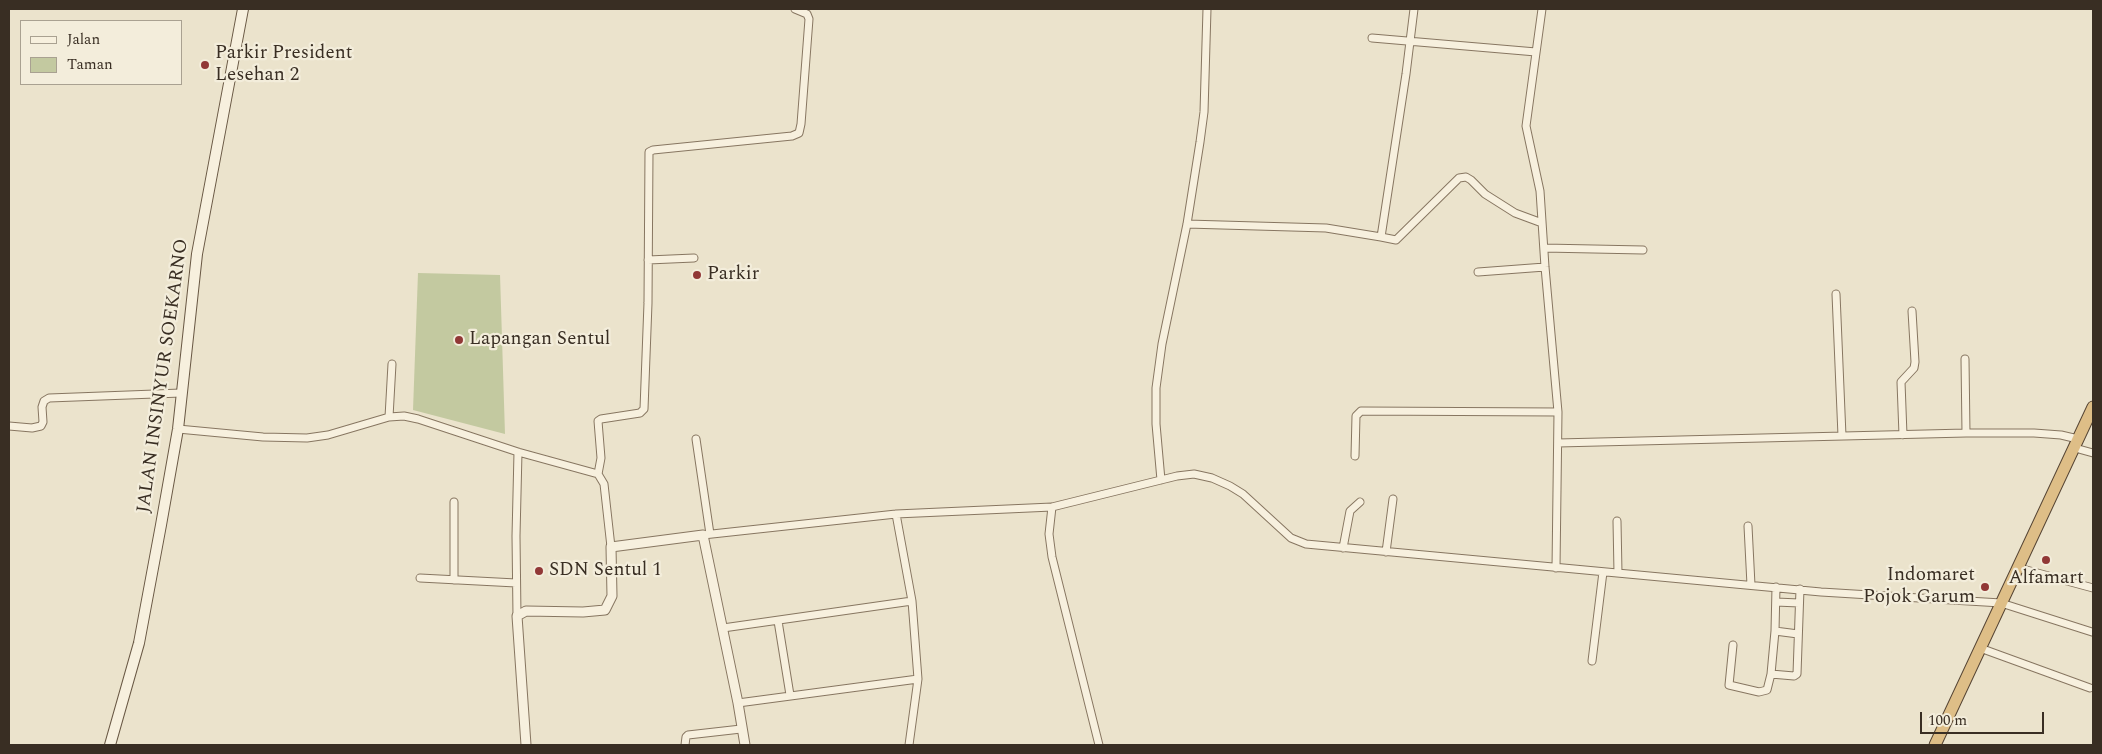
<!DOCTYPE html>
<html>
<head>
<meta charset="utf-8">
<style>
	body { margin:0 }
	#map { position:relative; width:2102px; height:754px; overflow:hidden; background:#ebe3cc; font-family:Spectral,serif }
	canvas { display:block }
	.frame { position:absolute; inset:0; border:10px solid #392e23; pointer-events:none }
	.legend { position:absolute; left:20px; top:20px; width:162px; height:65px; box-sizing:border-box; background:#f3eddb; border:1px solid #a9a191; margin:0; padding:6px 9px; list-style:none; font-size:15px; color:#392e23 }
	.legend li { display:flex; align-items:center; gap:10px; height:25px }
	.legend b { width:25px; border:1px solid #a9a191 }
	.scale { position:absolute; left:1920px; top:712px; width:124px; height:22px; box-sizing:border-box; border:2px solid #392e23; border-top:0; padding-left:6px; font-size:15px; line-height:18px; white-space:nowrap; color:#392e23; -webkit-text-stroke:4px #f3eddb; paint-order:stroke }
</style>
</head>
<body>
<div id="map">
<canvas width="2102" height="754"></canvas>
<div class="frame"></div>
<ul class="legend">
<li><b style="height:6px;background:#f7f0de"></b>Jalan</li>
<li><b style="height:14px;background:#c3c9a0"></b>Taman</li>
</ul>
<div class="scale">100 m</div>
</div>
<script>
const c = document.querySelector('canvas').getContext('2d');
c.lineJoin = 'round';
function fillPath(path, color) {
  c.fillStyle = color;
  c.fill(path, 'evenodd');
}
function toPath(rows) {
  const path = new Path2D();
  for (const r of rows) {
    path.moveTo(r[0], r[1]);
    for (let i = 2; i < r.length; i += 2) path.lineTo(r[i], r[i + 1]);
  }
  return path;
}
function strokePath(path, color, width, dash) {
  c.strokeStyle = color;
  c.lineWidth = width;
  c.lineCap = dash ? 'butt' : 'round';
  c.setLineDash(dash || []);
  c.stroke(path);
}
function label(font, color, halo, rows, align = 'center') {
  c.font = font + ' Spectral,serif';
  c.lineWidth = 4.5;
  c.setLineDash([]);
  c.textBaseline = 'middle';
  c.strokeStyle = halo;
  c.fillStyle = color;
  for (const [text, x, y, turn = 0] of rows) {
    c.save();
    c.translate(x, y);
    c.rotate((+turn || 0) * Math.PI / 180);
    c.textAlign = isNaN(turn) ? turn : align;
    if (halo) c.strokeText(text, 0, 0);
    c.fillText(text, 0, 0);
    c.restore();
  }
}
fillPath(toPath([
	[418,273,500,275,505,434,413,410]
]), '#c3c9a0');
const minor = toPath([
	[1542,9,1526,126,1540,191,1545,267,1558,412,1556,568],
	[1372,38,1536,52],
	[1187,224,1326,228,1381,237,1406,74,1414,9],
	[1381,237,1396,240,1459,178,1466,177,1471,180,1485,194,1515,213,1542,223],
	[1544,248,1643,250],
	[648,260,694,258],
	[1478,272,1545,267],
	[1836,294,1842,436],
	[1965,359,1966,433],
	[389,417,392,364],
	[9,426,32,428,41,426,43,422,42,407,44,401,49,398,181,393],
	[178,429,263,437,307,438,328,435,389,417,404,416,418,419,518,452,598,474,604,484,611,547],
	[1903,435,1901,382,1914,368,1915,362,1912,311],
	[696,439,710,534],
	[1558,443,1966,433,2034,433,2061,435,2078,439],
	[2075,448,2093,453],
	[1355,456,1356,416,1361,411,1558,412],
	[598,474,601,458,598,421,601,419,640,413,644,409,648,303,649,152,653,150,792,136,799,133,801,124,809,19,807,14,795,9],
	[1161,480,1156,424,1156,388,1162,344,1187,224,1200,142,1204,112,1207,9],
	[454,502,454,580],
	[1052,507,1049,534,1052,557,1099,745],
	[896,514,912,601,918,679,909,745],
	[1617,521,1618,573],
	[1748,526,1751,585],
	[703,535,896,514,1052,507,1177,476,1194,474,1212,478,1230,486,1243,494,1291,538,1306,544,1821,592,2001,603,2092,632],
	[1343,548,1350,511,1360,502],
	[1386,552,1393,499],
	[2019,568,2093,588],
	[420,578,516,583],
	[1776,602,1799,603],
	[517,616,516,536,518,452],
	[778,621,790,695],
	[723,628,912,601],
	[1775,631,1798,634],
	[1733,645,1729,685,1759,692,1767,690,1771,674,1775,631,1776,587],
	[1980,648,2090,688],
	[1592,661,1603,572],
	[1771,674,1794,676,1797,674,1800,589],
	[738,703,918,679],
	[685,745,686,737,688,735,741,729]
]);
const tertiary = toPath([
	[526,745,517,616,526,611,583,612,605,610,612,596,611,547,703,535,738,703,745,745]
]);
const secondary = toPath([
	[110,745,139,643,161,525,178,429,197,254,243,9]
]);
const trunk = toPath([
	[1935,745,2093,407]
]);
strokePath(minor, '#877661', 9);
strokePath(tertiary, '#877661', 11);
strokePath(secondary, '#695844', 12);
strokePath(trunk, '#564534', 13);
strokePath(minor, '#f7f0de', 7);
strokePath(tertiary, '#f7f0de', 9);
strokePath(secondary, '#f7f0de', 10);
strokePath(trunk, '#debe87', 11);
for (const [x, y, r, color] of [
	[205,65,5,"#913836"],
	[697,275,5,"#913836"],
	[459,340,5,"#913836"],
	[2046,560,5,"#913836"],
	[539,571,5,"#913836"],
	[1985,587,5,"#913836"]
]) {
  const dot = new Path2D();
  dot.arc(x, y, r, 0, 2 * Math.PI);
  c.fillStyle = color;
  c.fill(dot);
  strokePath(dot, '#f3eddb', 2);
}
label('19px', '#392e23', '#f3eddb', [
	["Parkir President",215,54],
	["Lesehan 2",215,76],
	["Parkir",707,275],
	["Lapangan Sentul",469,340],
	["SDN Sentul 1",549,571],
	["Indomaret",1975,576,"right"],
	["Pojok Garum",1975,598,"right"],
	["Alfamart",2046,579,"center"]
], 'left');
label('19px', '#392e23', '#f3eddb', [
	["JALAN INSINYUR SOEKARNO",164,376,-82]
]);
</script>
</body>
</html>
